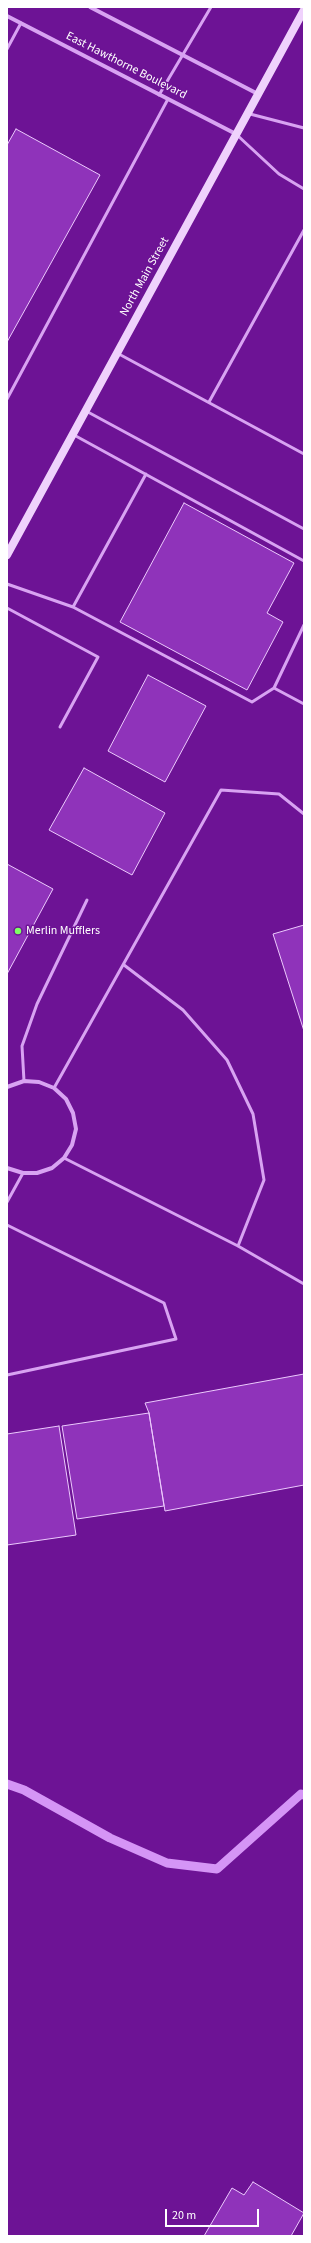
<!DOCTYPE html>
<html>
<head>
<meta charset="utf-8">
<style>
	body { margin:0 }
	#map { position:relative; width:311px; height:2243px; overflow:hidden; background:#6d1395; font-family:"Source Sans 3",sans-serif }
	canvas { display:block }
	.frame { position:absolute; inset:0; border:8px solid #fff; pointer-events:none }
	.scale { position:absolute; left:165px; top:2209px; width:94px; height:18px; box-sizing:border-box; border:2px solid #fff; border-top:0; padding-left:5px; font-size:12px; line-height:14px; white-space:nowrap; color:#fff; -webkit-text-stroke:3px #6d1395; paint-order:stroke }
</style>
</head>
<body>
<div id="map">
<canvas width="311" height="2243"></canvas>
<div class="frame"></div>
<div class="scale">20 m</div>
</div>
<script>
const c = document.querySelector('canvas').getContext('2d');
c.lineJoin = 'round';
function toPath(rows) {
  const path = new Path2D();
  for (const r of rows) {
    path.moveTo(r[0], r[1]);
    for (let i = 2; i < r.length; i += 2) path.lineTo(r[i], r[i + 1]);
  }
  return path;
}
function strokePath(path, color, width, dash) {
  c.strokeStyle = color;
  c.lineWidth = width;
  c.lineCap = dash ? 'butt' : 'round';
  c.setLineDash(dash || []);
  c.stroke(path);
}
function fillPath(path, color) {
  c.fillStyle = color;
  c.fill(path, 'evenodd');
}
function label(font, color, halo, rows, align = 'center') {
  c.font = font + ' "Source Sans 3",sans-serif';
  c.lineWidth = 3;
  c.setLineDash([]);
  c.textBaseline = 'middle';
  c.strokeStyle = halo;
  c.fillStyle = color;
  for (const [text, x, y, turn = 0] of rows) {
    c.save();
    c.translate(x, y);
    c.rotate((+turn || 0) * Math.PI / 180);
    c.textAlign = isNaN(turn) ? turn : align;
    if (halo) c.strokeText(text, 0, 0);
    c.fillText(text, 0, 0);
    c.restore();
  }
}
strokePath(toPath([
	[7,1784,24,1790,110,1838,167,1863,217,1869,301,1794,304,1795]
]), '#d595f6', 9);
const building = toPath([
	[16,129,100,175,7,342,7,145,16,129],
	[184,503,294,563,267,613,283,622,247,690,120,622,184,503],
	[148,675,206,706,165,782,108,751,148,675],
	[84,768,165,813,132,875,49,830,84,768],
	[7,864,53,889,7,974,7,864],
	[304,925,304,1031,273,934,304,925],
	[304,1374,304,1485,165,1511,149,1413,145,1403,304,1374],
	[149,1413,164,1506,77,1519,62,1426,149,1413],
	[59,1426,76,1535,7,1545,7,1434,59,1426],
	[253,2182,304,2213,291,2236,204,2236,232,2188,244,2195,253,2182]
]);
fillPath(building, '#8f33ba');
strokePath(building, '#eccafd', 1);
strokePath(toPath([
	[7,49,21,23],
	[159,95,211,7],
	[250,114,304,128],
	[237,135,279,174,304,189],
	[117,353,304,454],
	[7,399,168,99],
	[209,402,304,230],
	[86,411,304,529],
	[74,435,304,561],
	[7,584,73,607,252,702,274,688,304,625],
	[73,607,146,474],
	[7,608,98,657,60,727],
	[274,688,304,704],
	[124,965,183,1010,227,1060,253,1114,264,1180,238,1246],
	[24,1081,22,1046,37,1004,87,900],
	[54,1088,221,790,279,794,304,814],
	[64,1158,238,1246,304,1284],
	[7,1202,23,1173],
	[7,1225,164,1303,176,1339,7,1375]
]), '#d8a3f2', 3);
strokePath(toPath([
	[90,7,258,94],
	[7,16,236,134],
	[7,1087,24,1081,39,1082,54,1088,66,1099,73,1113,76,1129,72,1145,64,1158,52,1168,37,1173,23,1173,7,1168]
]), '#d8a3f2', 4);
strokePath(toPath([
	[7,555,304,10]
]), '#efd2fc', 8);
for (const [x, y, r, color] of [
	[18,931,4,"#7eff64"]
]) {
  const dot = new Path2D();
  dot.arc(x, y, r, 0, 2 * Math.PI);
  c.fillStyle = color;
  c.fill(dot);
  strokePath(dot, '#6d1395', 1.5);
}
label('12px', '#fff', '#6d1395', [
	["East Hawthorne Boulevard",126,66,27],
	["North Main Street",145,277,-61]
]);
label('12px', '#fff', '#6d1395', [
	["Merlin Mufflers",26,931]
], 'left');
</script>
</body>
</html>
